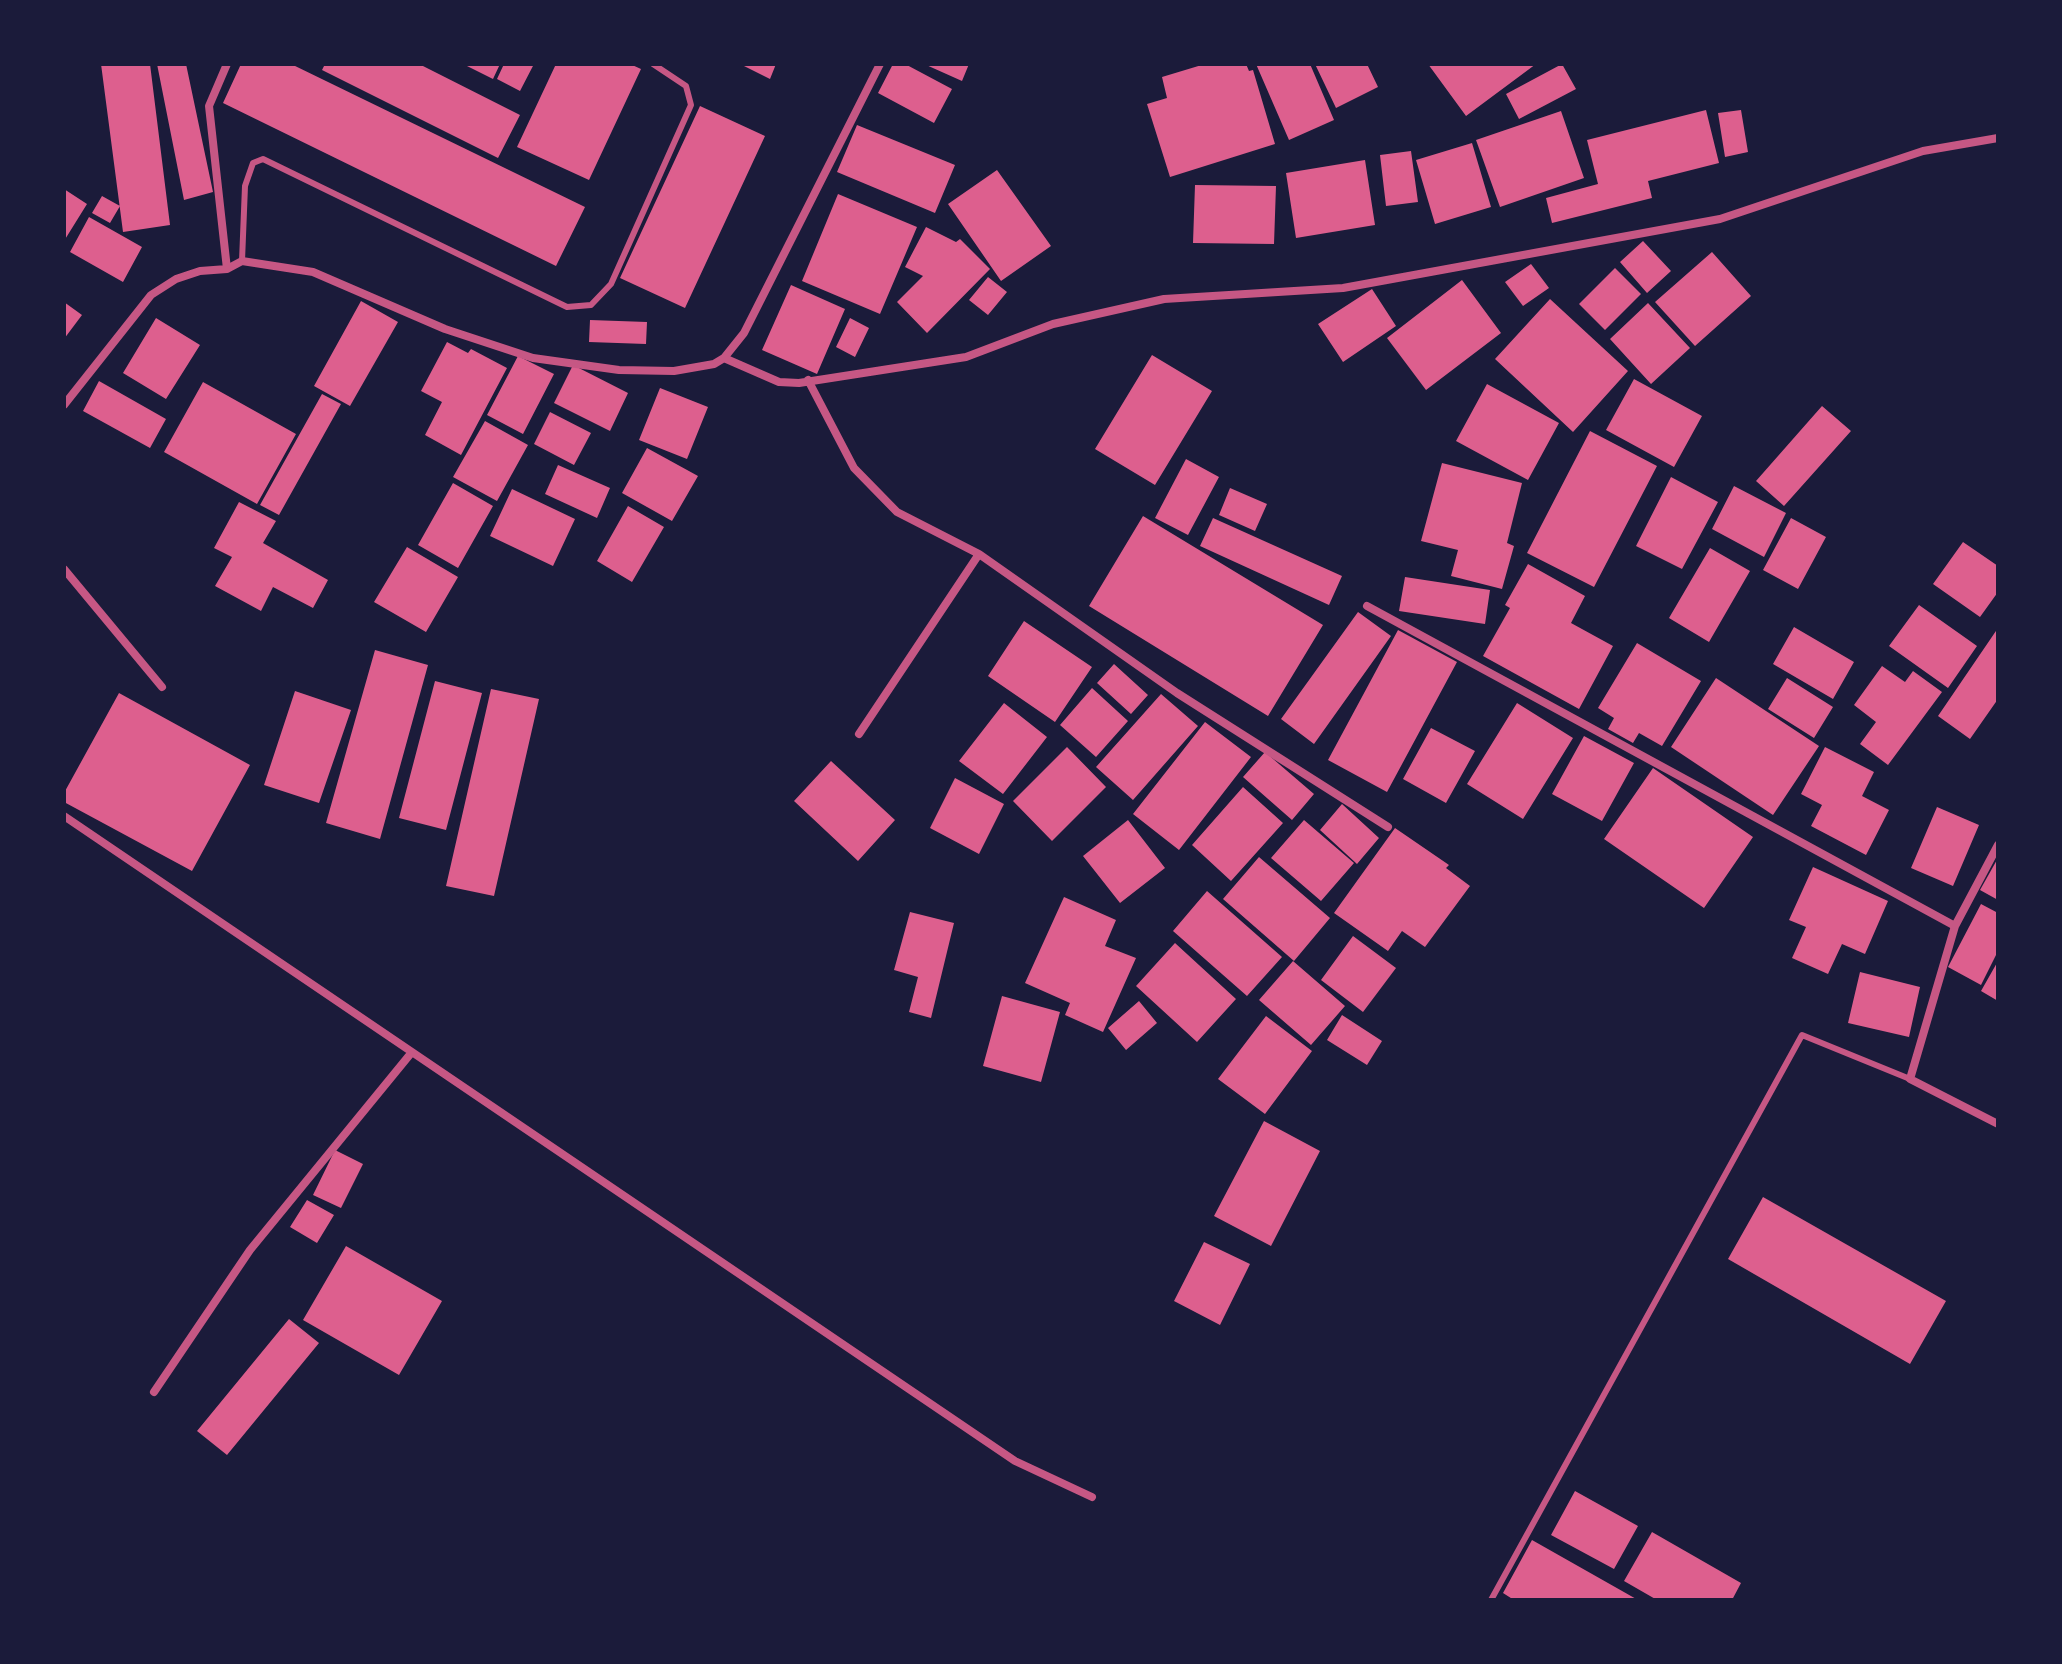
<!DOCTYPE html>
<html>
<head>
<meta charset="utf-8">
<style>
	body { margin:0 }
	#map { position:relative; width:2062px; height:1664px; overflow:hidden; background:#1b1b3a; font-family:"Exo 2",sans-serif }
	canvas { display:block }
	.frame { position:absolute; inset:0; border:66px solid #1b1b3a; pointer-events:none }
</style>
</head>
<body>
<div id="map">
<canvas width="2062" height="1664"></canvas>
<div class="frame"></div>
</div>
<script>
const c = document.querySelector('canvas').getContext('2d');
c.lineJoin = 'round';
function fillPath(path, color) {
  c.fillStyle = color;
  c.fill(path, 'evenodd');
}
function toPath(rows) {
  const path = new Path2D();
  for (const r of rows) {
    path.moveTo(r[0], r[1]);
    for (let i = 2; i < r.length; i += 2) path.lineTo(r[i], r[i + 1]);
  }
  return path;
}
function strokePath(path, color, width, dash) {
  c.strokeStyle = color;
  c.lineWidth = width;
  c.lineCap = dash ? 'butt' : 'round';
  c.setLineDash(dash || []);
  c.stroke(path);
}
fillPath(toPath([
	[101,64,150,64,170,225,123,232],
	[157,64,186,64,213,192,184,200],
	[241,64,291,64,585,207,556,266,223,103],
	[325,64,419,64,520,115,498,158,322,70],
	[463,64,500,64,493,79],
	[504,64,534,64,520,91,497,79],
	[556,64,630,64,641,69,589,180,517,147],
	[740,64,776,64,770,79],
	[893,64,905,64,952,89,934,123,878,93],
	[924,64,969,64,962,81],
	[1205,64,1246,64,1249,71,1253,70,1275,144,1170,177,1147,104,1167,98,1162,77],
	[1256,64,1310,64,1334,120,1289,140],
	[1315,64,1367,64,1378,87,1336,108],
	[1428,64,1536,64,1466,116],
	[1562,64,1576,89,1519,119,1506,94],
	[700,106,765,136,685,308,620,278],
	[1706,110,1719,163,1648,181,1652,198,1552,223,1546,198,1598,184,1587,140],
	[1741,110,1748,152,1725,157,1718,113],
	[1561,111,1584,178,1500,207,1476,140],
	[857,125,955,165,935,213,837,172],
	[1472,143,1491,207,1435,224,1416,160],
	[1411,151,1418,202,1386,206,1380,155],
	[1365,160,1375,225,1296,238,1286,173],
	[997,170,1051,246,1001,281,948,204],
	[1195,185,1276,186,1274,244,1193,243],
	[64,189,87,204,64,241],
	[838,194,917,227,880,314,802,281],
	[102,196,120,206,110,223,92,213],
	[89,217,142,247,123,282,70,252],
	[926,227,956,242,960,239,990,269,927,333,897,302,923,276,905,267],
	[1643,241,1671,271,1647,293,1620,262],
	[1712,252,1751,296,1695,346,1655,302],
	[1531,264,1549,288,1523,306,1505,282],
	[1615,268,1641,294,1605,330,1579,304],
	[988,277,1007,292,988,315,969,300],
	[1462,280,1501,333,1426,390,1387,338],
	[791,285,845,309,817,374,762,350],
	[1372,289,1396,326,1343,362,1318,324],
	[1550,299,1628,371,1573,432,1495,359],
	[361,301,398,322,350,406,314,386],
	[64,302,82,315,64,339],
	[1648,303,1690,348,1651,384,1610,339],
	[156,318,200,345,166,399,123,373],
	[850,318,869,328,855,357,836,347],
	[590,320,647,322,646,344,589,342],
	[447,342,468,353,471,349,507,368,461,455,425,435,442,402,421,391],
	[1152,355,1212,391,1155,485,1095,449],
	[518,356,554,374,523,434,487,415],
	[573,365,628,393,610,431,554,403],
	[1634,379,1702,416,1674,467,1606,430],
	[99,381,166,419,150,448,83,411],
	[203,382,296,434,257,504,164,452],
	[1487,384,1559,423,1528,480,1456,441],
	[660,388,708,407,687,459,639,440],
	[322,394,341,404,279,515,260,505],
	[1822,406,1851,431,1784,506,1756,481],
	[550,412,591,433,574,465,534,444],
	[485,421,528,445,497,501,453,477],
	[1590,431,1657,466,1594,587,1527,553],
	[647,448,698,476,672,521,622,493],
	[1186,459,1219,477,1188,535,1155,518],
	[1442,463,1522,483,1507,543,1514,546,1502,589,1451,576,1458,550,1421,541],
	[558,465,610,488,597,518,545,494],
	[1671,477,1718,502,1682,569,1636,546],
	[453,483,493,506,458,568,418,545],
	[1734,486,1786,513,1764,557,1712,529],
	[1230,488,1267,504,1255,531,1219,515],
	[512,489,575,519,553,566,490,536],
	[239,502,276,521,263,543,328,580,313,608,273,587,261,611,215,586,232,557,214,548],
	[628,506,664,527,632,582,597,561],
	[1143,516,1323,625,1268,716,1089,606],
	[1213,518,1342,576,1329,605,1200,546],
	[1791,518,1826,537,1798,589,1763,570],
	[1963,542,1998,566,1998,592,1980,617,1933,584],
	[407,547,458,577,426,632,374,602],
	[1710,548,1750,571,1709,642,1669,618],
	[1528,564,1585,596,1571,623,1613,646,1579,709,1483,656,1510,608,1505,605],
	[1405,577,1490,590,1485,624,1399,611],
	[1919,605,1977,646,1948,688,1889,646],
	[1358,612,1391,636,1314,744,1281,719],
	[1024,621,1092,667,1055,722,988,676],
	[1794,627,1854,662,1833,699,1773,664],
	[1998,628,1998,699,1970,739,1938,716],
	[1398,630,1457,662,1387,792,1328,760],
	[1637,643,1701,681,1662,746,1639,733,1633,743,1608,729,1614,718,1598,708],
	[375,650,428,665,380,839,326,823],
	[1114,664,1148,695,1131,714,1097,683],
	[1882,666,1905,682,1913,671,1942,692,1888,765,1860,744,1876,722,1854,705],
	[1716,678,1819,746,1773,815,1671,747],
	[1787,678,1833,707,1814,738,1768,709],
	[435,681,482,693,446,830,399,818],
	[1092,688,1128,721,1096,757,1060,725],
	[491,689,539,699,494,896,446,886],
	[295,691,351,710,319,803,264,785],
	[119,693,250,765,192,871,64,802,64,793],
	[1161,694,1198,726,1133,800,1096,767],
	[1004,703,1047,737,1003,794,959,761],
	[1517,703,1573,738,1523,819,1467,784],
	[1205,722,1251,757,1179,850,1133,814],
	[1431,728,1475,751,1446,803,1403,779],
	[1584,736,1634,763,1602,821,1552,794],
	[1067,747,1106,787,1052,841,1013,801],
	[1825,747,1874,772,1862,796,1889,810,1866,855,1811,826,1822,805,1801,794],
	[1265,752,1314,794,1292,820,1243,777],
	[831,761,895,820,858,861,794,801],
	[1653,768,1753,837,1704,908,1604,839],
	[955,778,1004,804,979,854,930,828],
	[1243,787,1283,823,1231,881,1192,845],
	[1342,804,1379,838,1357,864,1320,830],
	[1937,807,1979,825,1953,886,1911,868],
	[1128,820,1165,868,1120,903,1083,856],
	[1304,820,1354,863,1321,901,1271,858],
	[1395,828,1449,865,1446,868,1470,886,1425,947,1402,931,1388,951,1334,913],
	[1259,857,1330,918,1294,961,1223,899],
	[1998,858,1998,900,1980,890],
	[1813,867,1888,901,1865,954,1842,944,1828,974,1792,958,1806,927,1789,920],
	[1207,891,1282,957,1247,996,1173,931],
	[1064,897,1116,920,1105,946,1136,958,1103,1032,1065,1015,1070,1003,1025,983],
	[1981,904,1998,913,1998,951,1981,985,1948,967],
	[910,912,954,923,931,1018,909,1012,918,977,894,970],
	[1353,936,1396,968,1363,1012,1321,980],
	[1175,943,1236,999,1197,1042,1136,986],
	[1293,961,1345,1006,1311,1045,1259,1000],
	[1998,961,1998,1001,1981,991],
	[1860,972,1920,987,1909,1037,1848,1023],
	[1002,996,1060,1012,1041,1082,983,1066],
	[1139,1001,1157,1023,1126,1050,1108,1028],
	[1342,1015,1382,1041,1367,1065,1327,1040],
	[1266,1016,1312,1051,1265,1114,1218,1079],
	[1264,1121,1320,1151,1271,1246,1214,1216],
	[335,1150,363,1164,341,1208,313,1195],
	[1763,1197,1946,1301,1910,1364,1728,1259],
	[307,1200,334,1215,317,1243,290,1227],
	[1204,1242,1250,1264,1220,1325,1174,1301],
	[346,1246,442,1301,399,1375,303,1320],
	[289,1319,319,1343,227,1455,197,1431],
	[1575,1491,1638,1526,1614,1569,1551,1535],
	[1652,1532,1741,1583,1732,1600,1657,1600,1624,1581],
	[1532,1540,1638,1600,1514,1600,1503,1593]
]), '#dd5f8e');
strokePath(toPath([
	[242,261,245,186,253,163,263,159,567,307,591,305,611,284,691,105,686,86,653,64],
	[1491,1600,1802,1035,1910,1079]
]), '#c65784', 6);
strokePath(toPath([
	[227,64,209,106,227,269],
	[724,358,779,382,799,383,966,357,1053,324,1164,299,1343,288,1720,219,1923,151,1998,138],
	[808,380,854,468,897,512,979,554,1177,693,1388,827],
	[64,405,151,295,176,279,200,271,227,269,242,261,313,272,445,329,533,358,619,370,674,371,714,364,724,358,744,333,880,64],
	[64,569,162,687],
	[1367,606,1955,926],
	[859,734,979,554],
	[64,816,1015,1461,1092,1497],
	[1998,845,1955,926,1910,1079,1998,1124],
	[154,1392,250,1250,412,1052]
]), '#c65784', 8);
</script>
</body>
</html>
